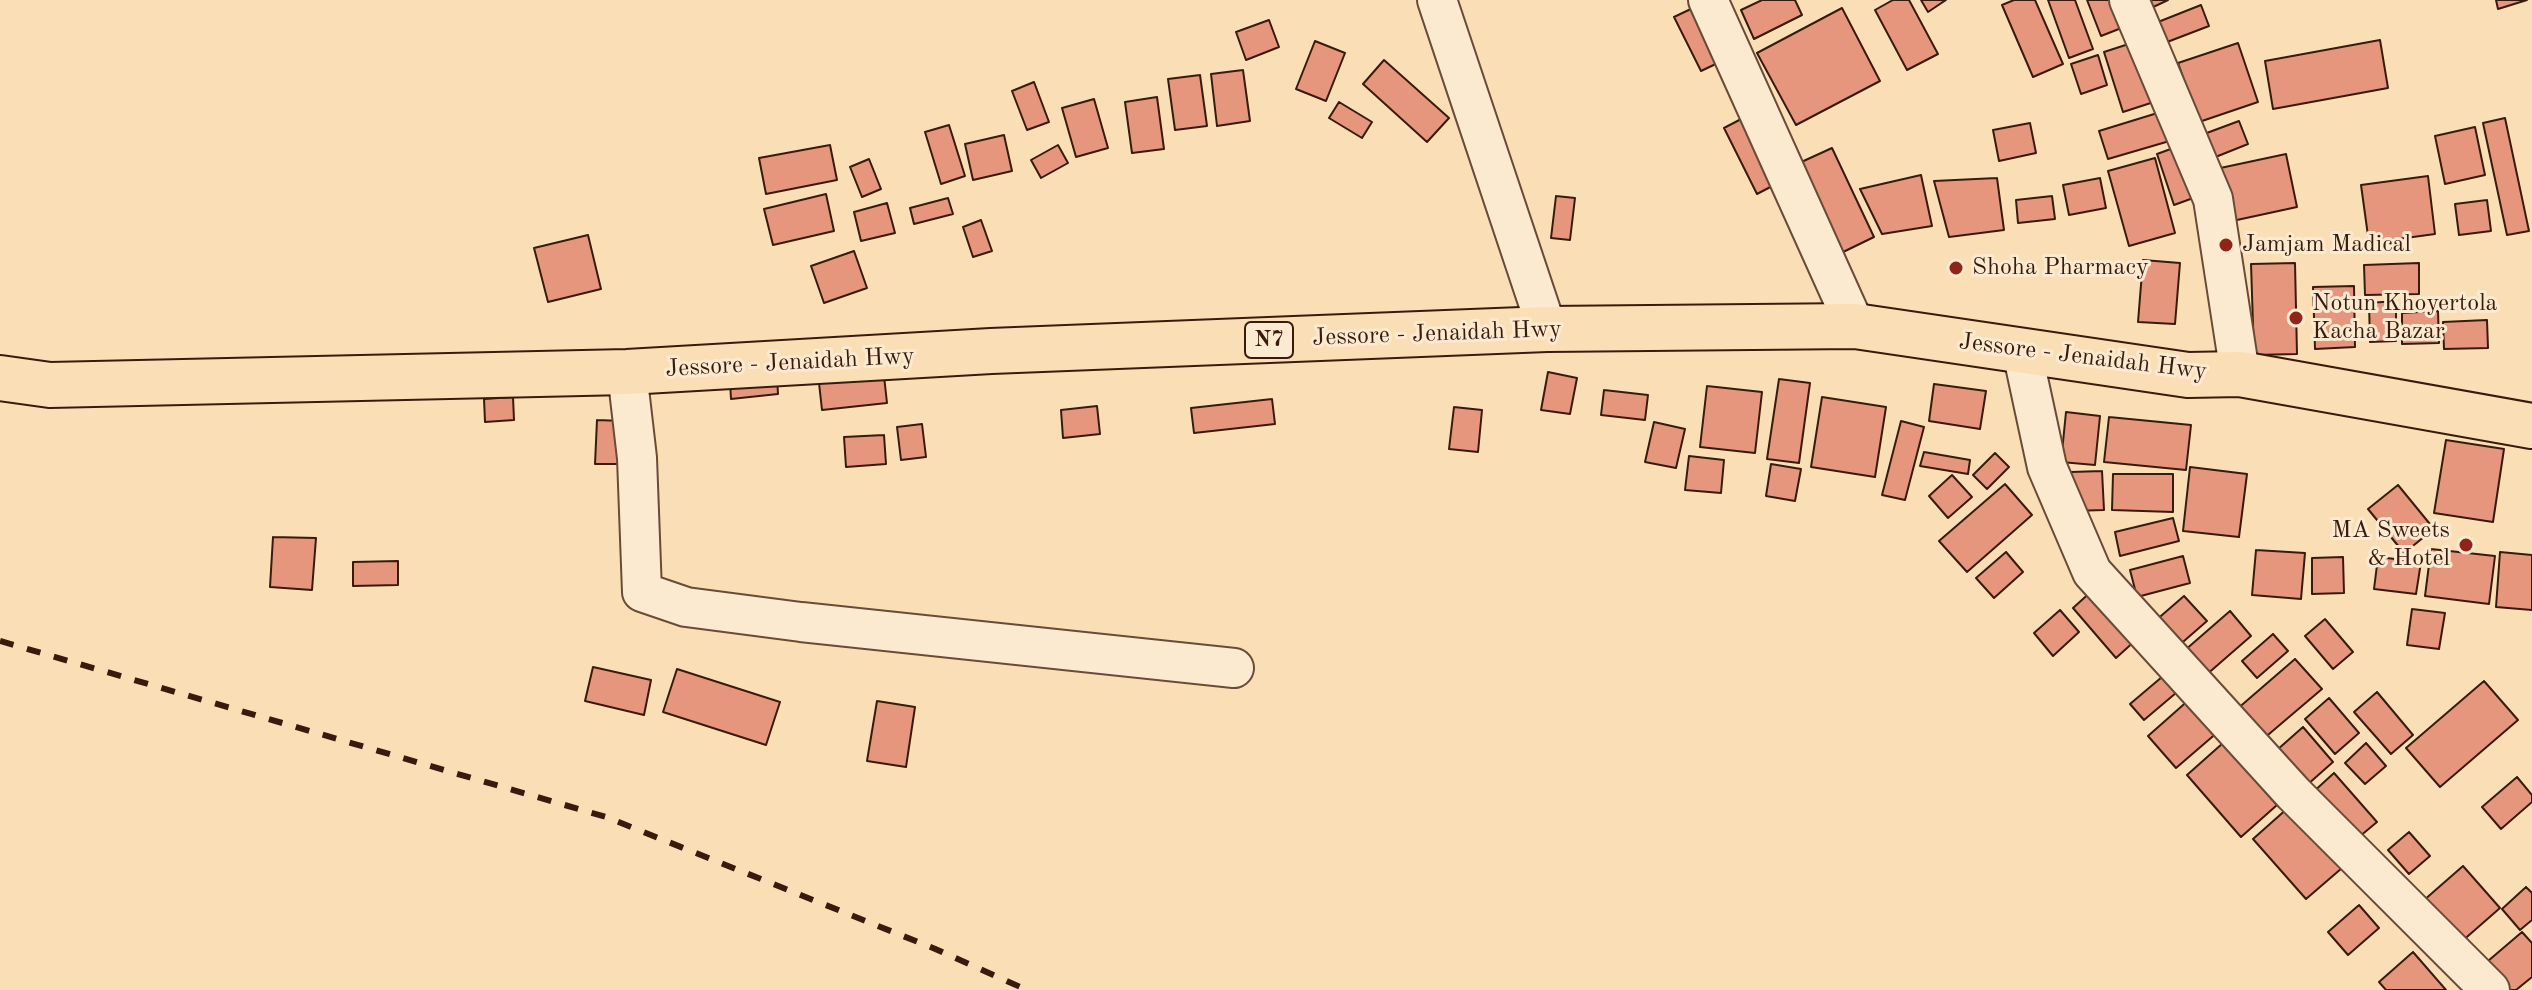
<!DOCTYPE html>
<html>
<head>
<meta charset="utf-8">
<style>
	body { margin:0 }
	canvas { display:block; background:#fadfb6 }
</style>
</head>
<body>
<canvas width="2532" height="990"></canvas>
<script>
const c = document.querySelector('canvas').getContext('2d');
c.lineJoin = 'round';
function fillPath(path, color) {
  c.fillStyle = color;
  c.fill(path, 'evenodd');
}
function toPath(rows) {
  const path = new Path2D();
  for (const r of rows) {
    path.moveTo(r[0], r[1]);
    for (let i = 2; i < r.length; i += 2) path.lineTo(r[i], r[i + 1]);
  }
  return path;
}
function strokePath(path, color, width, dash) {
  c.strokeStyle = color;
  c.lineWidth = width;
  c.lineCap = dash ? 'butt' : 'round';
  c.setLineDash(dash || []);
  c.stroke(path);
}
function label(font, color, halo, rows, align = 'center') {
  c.font = font + ' "Old Standard TT",serif';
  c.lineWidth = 6;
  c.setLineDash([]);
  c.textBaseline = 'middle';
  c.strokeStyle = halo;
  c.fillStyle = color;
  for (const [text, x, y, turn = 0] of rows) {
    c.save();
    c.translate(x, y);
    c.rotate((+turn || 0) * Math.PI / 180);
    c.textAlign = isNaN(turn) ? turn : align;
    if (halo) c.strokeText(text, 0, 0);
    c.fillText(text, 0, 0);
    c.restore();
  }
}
const building = toPath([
	[1762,0,1795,0,1802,15,1754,39,1741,10,1762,0],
	[1893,0,1909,0,1938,54,1907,70,1875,10,1893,0],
	[1921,0,1946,0,1928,12,1921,0],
	[2014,0,2035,0,2063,64,2033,77,2002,5,2014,0],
	[2048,0,2075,0,2093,49,2069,58,2048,0],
	[2087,0,2114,0,2124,27,2101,36,2087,0],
	[2145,0,2168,0,2149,9,2145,0],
	[2496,0,2527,0,2498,9,2496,0],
	[2201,5,2209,26,2162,44,2153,24,2201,5],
	[1695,7,1722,61,1701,71,1674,17,1695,7],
	[1842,8,1880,81,1796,125,1757,53,1842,8],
	[1269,20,1279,47,1246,60,1236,32,1269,20],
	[2141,40,2160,100,2123,112,2104,52,2141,40],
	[2380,40,2388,88,2273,109,2265,61,2380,40],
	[1315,41,1345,53,1326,101,1296,89,1315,41],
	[2238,43,2258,102,2199,122,2178,63,2238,43],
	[2098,55,2107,85,2081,94,2071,64,2098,55],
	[1384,60,1449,118,1427,142,1363,84,1384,60],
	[1243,70,1250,121,1217,126,1211,74,1243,70],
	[1200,75,1207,126,1175,130,1168,79,1200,75],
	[1034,82,1049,122,1027,130,1012,91,1034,82],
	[1157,97,1164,149,1132,153,1125,102,1157,97],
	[1094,99,1108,148,1076,157,1062,108,1094,99],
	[1339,102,1372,122,1362,138,1329,118,1339,102],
	[2164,111,2173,140,2108,159,2099,131,2164,111],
	[1745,117,1778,183,1757,194,1724,128,1745,117],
	[2505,118,2529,231,2507,235,2483,123,2505,118],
	[2239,121,2248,144,2213,158,2204,134,2239,121],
	[2030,123,2036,153,1999,161,1993,130,2030,123],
	[949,125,965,176,941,184,925,132,949,125],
	[2475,127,2485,175,2445,184,2435,136,2475,127],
	[1004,135,1012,171,973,180,965,144,1004,135],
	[830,145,837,180,766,194,759,158,830,145],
	[1058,145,1068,163,1041,178,1031,160,1058,145],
	[2179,146,2196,197,2174,205,2157,154,2179,146],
	[1832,148,1874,237,1839,254,1797,164,1832,148],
	[2286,154,2297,207,2223,223,2211,170,2286,154],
	[2155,158,2175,233,2129,246,2108,171,2155,158],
	[869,159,881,189,862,197,850,167,869,159],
	[1921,175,1932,226,1882,234,1860,189,1921,175],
	[2428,176,2435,234,2369,243,2361,185,2428,176],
	[1997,178,2004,230,1949,237,1934,181,1997,178],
	[2100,178,2106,208,2069,215,2063,185,2100,178],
	[826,194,834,231,773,245,764,209,826,194],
	[1556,196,1575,198,1570,240,1551,238,1556,196],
	[2052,196,2055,219,2018,223,2016,200,2052,196],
	[948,198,953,214,914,224,910,208,948,198],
	[2487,200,2491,231,2459,235,2455,204,2487,200],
	[887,203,895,233,861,241,854,212,887,203],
	[981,220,992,251,973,257,963,227,981,220],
	[588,235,601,289,548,302,534,248,588,235],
	[854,251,867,288,824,303,811,266,854,251],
	[2143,260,2180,263,2175,324,2138,322,2143,260],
	[2295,263,2297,354,2254,355,2251,264,2295,263],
	[2419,263,2419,294,2365,295,2364,265,2419,263],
	[2354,286,2355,347,2315,349,2313,287,2354,286],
	[2396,301,2396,341,2370,342,2369,303,2396,301],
	[2438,311,2439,343,2402,344,2402,313,2438,311],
	[2487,320,2488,348,2444,349,2443,322,2487,320],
	[1548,372,1577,378,1570,414,1541,410,1548,372],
	[884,376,887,403,822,410,819,383,884,376],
	[777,377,778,394,731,399,730,382,777,377],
	[1779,379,1810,383,1799,463,1767,459,1779,379],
	[1934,384,1986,391,1980,429,1929,421,1934,384],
	[1707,386,1762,392,1755,453,1700,447,1707,386],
	[1604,390,1648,395,1645,420,1601,415,1604,390],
	[513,397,514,420,485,422,484,399,513,397],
	[1822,397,1886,407,1875,477,1811,467,1822,397],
	[1272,399,1275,424,1194,433,1191,408,1272,399],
	[1097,406,1100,434,1063,438,1061,410,1097,406],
	[1454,407,1482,410,1478,452,1449,449,1454,407],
	[2066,412,2100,416,2095,465,2061,462,2066,412],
	[2109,417,2191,425,2186,470,2104,462,2109,417],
	[597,420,623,421,622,464,595,464,597,420],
	[1901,421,1924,427,1905,500,1882,495,1901,421],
	[1654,422,1685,429,1676,468,1645,462,1654,422],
	[922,424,926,457,901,460,897,427,922,424],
	[884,435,886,464,846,467,844,437,884,435],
	[2446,440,2504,449,2493,522,2434,513,2446,440],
	[1924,452,1970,460,1968,474,1920,466,1924,452],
	[1995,453,2009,467,1987,489,1973,475,1995,453],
	[1689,456,1724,460,1721,493,1685,490,1689,456],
	[1771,464,1801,469,1795,501,1766,496,1771,464],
	[2190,467,2247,474,2239,537,2183,531,2190,467],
	[2102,471,2104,510,2072,511,2071,472,2102,471],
	[2113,474,2173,474,2173,512,2112,510,2113,474],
	[1952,475,1972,497,1948,518,1929,496,1952,475],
	[2005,484,2032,515,1967,572,1939,541,2005,484],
	[2398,485,2434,529,2404,553,2368,509,2398,485],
	[2173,518,2179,541,2120,556,2115,532,2173,518],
	[273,537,316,538,312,590,270,587,273,537],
	[2431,549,2495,556,2489,604,2425,596,2431,549],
	[2256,550,2305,553,2301,599,2252,595,2256,550],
	[2006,552,2023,572,1994,598,1976,578,2006,552],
	[2500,552,2532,555,2532,610,2496,607,2500,552],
	[2183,556,2190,583,2137,597,2130,570,2183,556],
	[2343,557,2344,593,2312,594,2312,558,2343,557],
	[2378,557,2421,562,2416,594,2374,589,2378,557],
	[398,561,398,585,353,586,353,562,398,561],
	[2094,589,2137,639,2116,658,2073,608,2094,589],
	[2184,596,2207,621,2176,648,2154,622,2184,596],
	[2412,609,2445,613,2439,649,2407,645,2412,609],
	[2060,610,2079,632,2053,656,2034,633,2060,610],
	[2230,611,2251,636,2205,676,2184,651,2230,611],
	[2325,619,2353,652,2333,669,2305,636,2325,619],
	[2273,634,2288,651,2257,678,2242,661,2273,634],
	[2295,659,2322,689,2262,740,2236,710,2295,659],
	[593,667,651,680,644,715,585,701,593,667],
	[677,669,780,702,766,745,663,712,677,669],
	[2169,671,2183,687,2144,720,2130,704,2169,671],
	[2484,681,2518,720,2440,787,2406,748,2484,681],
	[2377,692,2413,735,2391,754,2354,712,2377,692],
	[2191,698,2219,731,2176,768,2148,736,2191,698],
	[2329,698,2359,733,2335,754,2305,719,2329,698],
	[877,701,915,707,906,767,867,761,877,701],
	[2303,727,2333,762,2307,785,2277,750,2303,727],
	[2223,743,2277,805,2241,837,2187,775,2223,743],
	[2366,743,2386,766,2365,784,2345,763,2366,743],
	[2334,773,2377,822,2353,842,2311,794,2334,773],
	[2517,777,2532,795,2532,802,2501,829,2482,807,2517,777],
	[2289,807,2342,868,2306,899,2253,839,2289,807],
	[2409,832,2430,856,2409,874,2388,850,2409,832],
	[2463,866,2500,908,2460,943,2423,901,2463,866],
	[2526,887,2532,893,2532,920,2520,930,2502,909,2526,887],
	[2359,905,2379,928,2348,955,2328,932,2359,905],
	[2522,932,2532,943,2532,977,2516,990,2501,990,2481,967,2522,932],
	[2413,952,2446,990,2386,990,2379,982,2413,952]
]);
fillPath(building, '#e6967d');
strokePath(building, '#391b0e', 2);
const minor = toPath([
	[1437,0,1547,329],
	[1708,0,1855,326],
	[2129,0,2213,199,2240,374],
	[2022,351,2047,467,2092,572,2294,794,2490,990],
	[627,372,637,458,642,592,686,607,801,622,1234,668]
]);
const highway = toPath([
	[0,378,50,385,627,372,991,351,1547,329,1855,326,2188,375,2240,374,2532,426]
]);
strokePath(minor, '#694c38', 42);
strokePath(highway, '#391b0e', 48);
strokePath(minor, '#fcead0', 38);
strokePath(highway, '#fadfb6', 44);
strokePath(toPath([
	[0,641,606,817,933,948,1027,990]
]), '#391b0e', 6, [14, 14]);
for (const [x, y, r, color] of [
	[2226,245,8,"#8f2418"],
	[1956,268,8,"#8f2418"],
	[2296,318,8,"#8f2418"],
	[2466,545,8,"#8f2418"]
]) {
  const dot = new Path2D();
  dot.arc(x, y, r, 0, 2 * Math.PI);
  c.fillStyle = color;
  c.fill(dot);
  strokePath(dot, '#fcead0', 3);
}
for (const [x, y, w] of [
	[1269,340,48]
]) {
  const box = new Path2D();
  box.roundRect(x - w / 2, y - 18, w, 36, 6);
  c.fillStyle = '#fcead0';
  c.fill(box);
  strokePath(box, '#391b0e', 2);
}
label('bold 22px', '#391b0e', null, [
	["N7",1269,340]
]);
label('24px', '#391b0e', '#fcead0', [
	["Jamjam Madical",2242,245],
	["Shoha Pharmacy",1972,268],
	["Notun Khoyertola",2312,304],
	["Kacha Bazar",2312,332],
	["MA Sweets",2450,531,"right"],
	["& Hotel",2450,559,"right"]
], 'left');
label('24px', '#391b0e', '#fcead0', [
	["Jessore - Jenaidah Hwy",1437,334,-2],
	["Jessore - Jenaidah Hwy",2083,357,7],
	["Jessore - Jenaidah Hwy",790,363,-3]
]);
</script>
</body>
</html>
